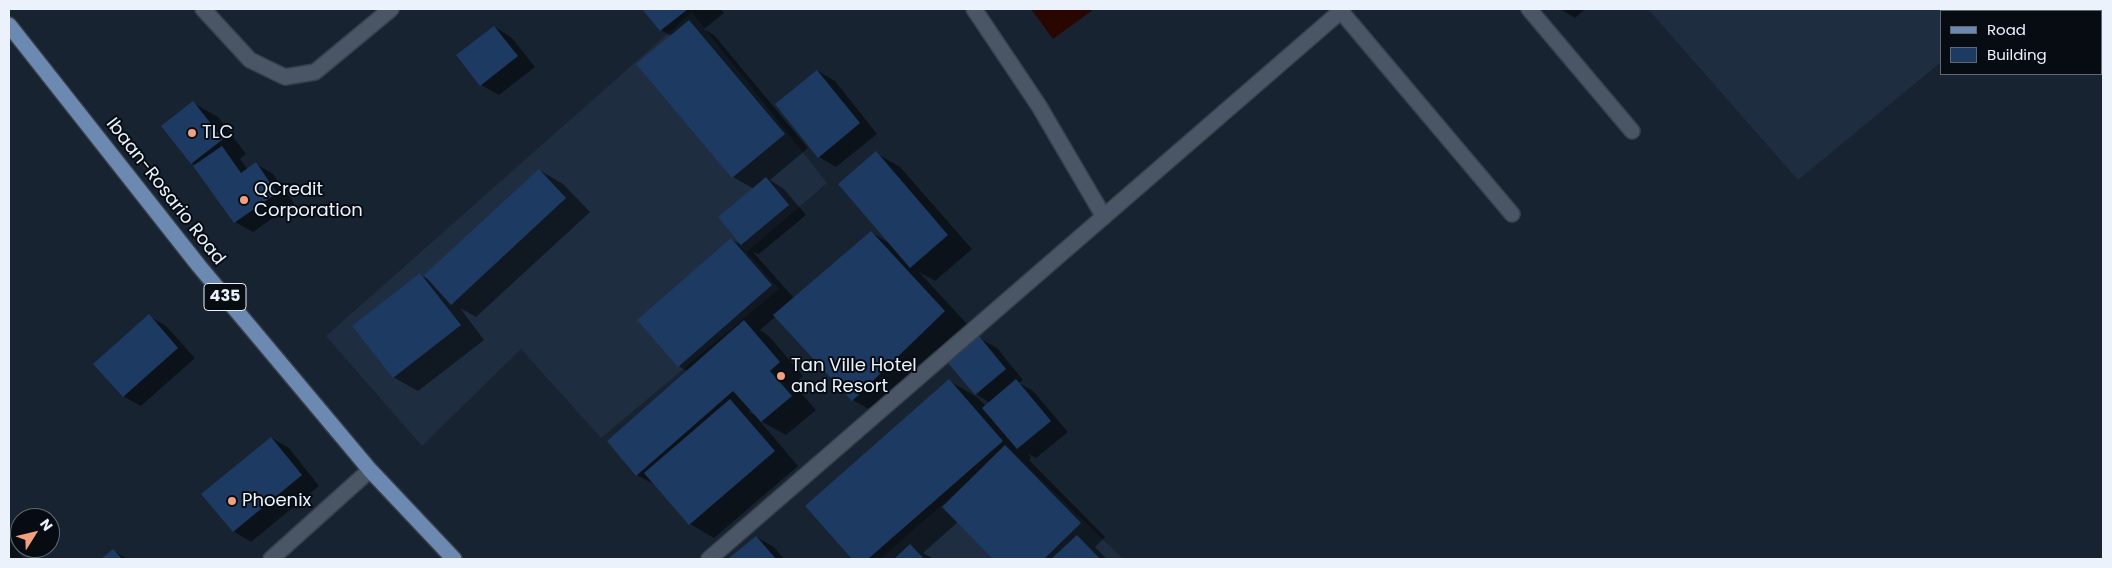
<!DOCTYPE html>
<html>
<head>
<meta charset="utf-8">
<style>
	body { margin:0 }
	#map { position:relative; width:2112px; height:568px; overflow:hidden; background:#182331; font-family:Poppins,sans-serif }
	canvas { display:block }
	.frame { position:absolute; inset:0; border:10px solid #ebf2fc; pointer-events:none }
	.legend { position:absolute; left:1940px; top:10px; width:162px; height:65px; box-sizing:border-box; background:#070c12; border:1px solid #626870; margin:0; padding:6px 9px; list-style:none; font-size:15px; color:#ebf2fc }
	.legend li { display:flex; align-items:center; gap:10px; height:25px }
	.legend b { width:25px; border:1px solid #626870 }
	.north { position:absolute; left:10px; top:508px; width:50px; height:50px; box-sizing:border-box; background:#070c12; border:1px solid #626870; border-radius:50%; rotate:54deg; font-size:14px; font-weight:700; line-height:20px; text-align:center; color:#ebf2fc }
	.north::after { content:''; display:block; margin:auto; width:18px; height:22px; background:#f2a080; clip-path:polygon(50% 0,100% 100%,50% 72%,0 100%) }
</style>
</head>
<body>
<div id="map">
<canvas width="2112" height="568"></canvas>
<div class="frame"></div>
<ul class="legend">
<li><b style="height:6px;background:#6c89b2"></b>Road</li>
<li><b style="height:14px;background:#1d3a62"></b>Building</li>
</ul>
<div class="north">N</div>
</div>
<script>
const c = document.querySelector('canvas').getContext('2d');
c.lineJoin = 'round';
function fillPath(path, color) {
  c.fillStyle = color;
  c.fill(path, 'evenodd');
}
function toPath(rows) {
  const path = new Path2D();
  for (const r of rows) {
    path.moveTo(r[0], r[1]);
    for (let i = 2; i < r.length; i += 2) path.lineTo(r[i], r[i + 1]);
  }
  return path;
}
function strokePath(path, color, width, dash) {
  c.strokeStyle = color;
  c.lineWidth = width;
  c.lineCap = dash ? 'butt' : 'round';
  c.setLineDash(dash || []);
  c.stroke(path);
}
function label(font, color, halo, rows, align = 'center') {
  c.font = font + ' Poppins,sans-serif';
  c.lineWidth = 4;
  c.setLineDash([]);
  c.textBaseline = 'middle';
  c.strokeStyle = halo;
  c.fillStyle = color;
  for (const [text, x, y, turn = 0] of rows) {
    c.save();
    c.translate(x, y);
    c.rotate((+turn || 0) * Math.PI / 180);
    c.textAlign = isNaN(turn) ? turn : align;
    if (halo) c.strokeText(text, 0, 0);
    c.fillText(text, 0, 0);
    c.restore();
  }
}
fillPath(toPath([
	[1648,9,2005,9,2002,11,1941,11,1941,62,1798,180],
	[692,12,827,183,747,252,779,289,601,438,521,349,422,446,326,336],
	[1008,447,1123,559,880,559]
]), '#1f2d40');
fillPath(toPath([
	[1031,9,1094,9,1053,39]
]), '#290600');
fillPath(toPath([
	[644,9,721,9,724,13,704,29,714,35,808,148,770,180,784,189,806,215,759,254,753,252,794,298,872,233,891,244,876,153,900,167,972,249,935,281,919,272,969,326,877,414,853,400,776,316,760,330,769,336,803,376,794,385,816,410,786,435,759,420,798,466,714,538,690,524,657,486,637,475,688,372,679,366,731,239,743,246,720,218,754,189,733,177,671,36,661,30],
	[752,410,757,416,749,412],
	[1560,9,1585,9,1575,18],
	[495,27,512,38,535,67,499,95,481,85],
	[818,71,835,81,877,134,836,167,819,157],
	[193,103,218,117,246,154,240,159,248,170,256,164,273,174,294,203,253,232,235,222,196,166,192,163],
	[539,170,563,184,590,212,476,317,460,308,484,340,418,391,393,377,420,275,430,280],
	[149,316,166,326,195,358,141,406,123,396],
	[979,338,997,348,1023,380,1019,383,1033,391,1068,432,1036,458,1028,454,1031,458,1029,460,1105,537,1095,547,1107,559,995,559,958,522,923,553,934,559,854,559,806,506,949,381,977,397,986,406,990,403,976,394,949,363],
	[272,438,289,448,319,486,251,542,233,531],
	[756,537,774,547,784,559,730,559],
	[9,541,24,559,9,559],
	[113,551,128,559,103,559]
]), '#0007');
fillPath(toPath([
	[642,9,688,9,660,31],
	[689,20,785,134,732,178,636,64],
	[494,26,518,56,480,86,456,55],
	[817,70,860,123,818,158,775,104],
	[193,101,223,139,191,164,161,126],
	[222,146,241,173,256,162,277,193,234,223,193,166],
	[876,151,948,235,910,268,838,184],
	[539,169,566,198,451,305,424,275],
	[766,177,789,205,741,245,718,217],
	[871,231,945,311,852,401,773,315],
	[731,238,772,285,678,367,637,320],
	[420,273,461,325,393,378,352,326],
	[149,314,178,348,123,397,93,364],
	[744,320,780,362,770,371,792,396,761,422,733,391,636,476,607,441],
	[979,336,1006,369,975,395,948,363],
	[949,379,1003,441,868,559,852,559,805,506],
	[1016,379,1051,421,1017,449,982,408],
	[730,399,775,451,689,525,644,473],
	[271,437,302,475,233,532,201,494],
	[1005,445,1081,523,1044,559,993,559,942,507],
	[1077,535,1100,559,1051,559],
	[756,536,776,559,728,559],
	[910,544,924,559,894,559],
	[113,549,122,559,101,559]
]), '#1d3a62');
const street = toPath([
	[203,9,250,60,285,77,315,72,391,9],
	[974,9,1039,106,1104,217],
	[1339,9,1512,214],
	[1529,9,1632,131],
	[271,559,370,470],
	[709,559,1341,11]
]);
const primary = toPath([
	[9,25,199,266,370,470,454,559]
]);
strokePath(street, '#373f4a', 18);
strokePath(primary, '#373f4a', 18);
strokePath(street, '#4a5566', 15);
strokePath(primary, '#6c89b2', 15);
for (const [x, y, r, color] of [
	[192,133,5,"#f2a080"],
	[244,200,5,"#f2a080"],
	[781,376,5,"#f2a080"],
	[232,501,5,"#f2a080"]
]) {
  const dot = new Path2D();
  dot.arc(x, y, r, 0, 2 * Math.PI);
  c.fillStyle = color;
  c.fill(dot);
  strokePath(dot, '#070c12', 2);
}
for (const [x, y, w] of [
	[225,297,42]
]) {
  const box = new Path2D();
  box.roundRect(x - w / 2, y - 13.5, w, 27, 4);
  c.fillStyle = '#070c12';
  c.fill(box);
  strokePath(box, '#ebf2fc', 1);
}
label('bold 16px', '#ebf2fc', null, [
	["435",225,297]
]);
label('18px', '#ebf2fc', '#070c12', [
	["TLC",202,133],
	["QCredit",254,190],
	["Corporation",254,211],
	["Tan Ville Hotel",791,366],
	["and Resort",791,387],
	["Phoenix",242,501]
], 'left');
label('18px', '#ebf2fc', '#070c12', [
	["Ibaan-Rosario Road",165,192,52]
]);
</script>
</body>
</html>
